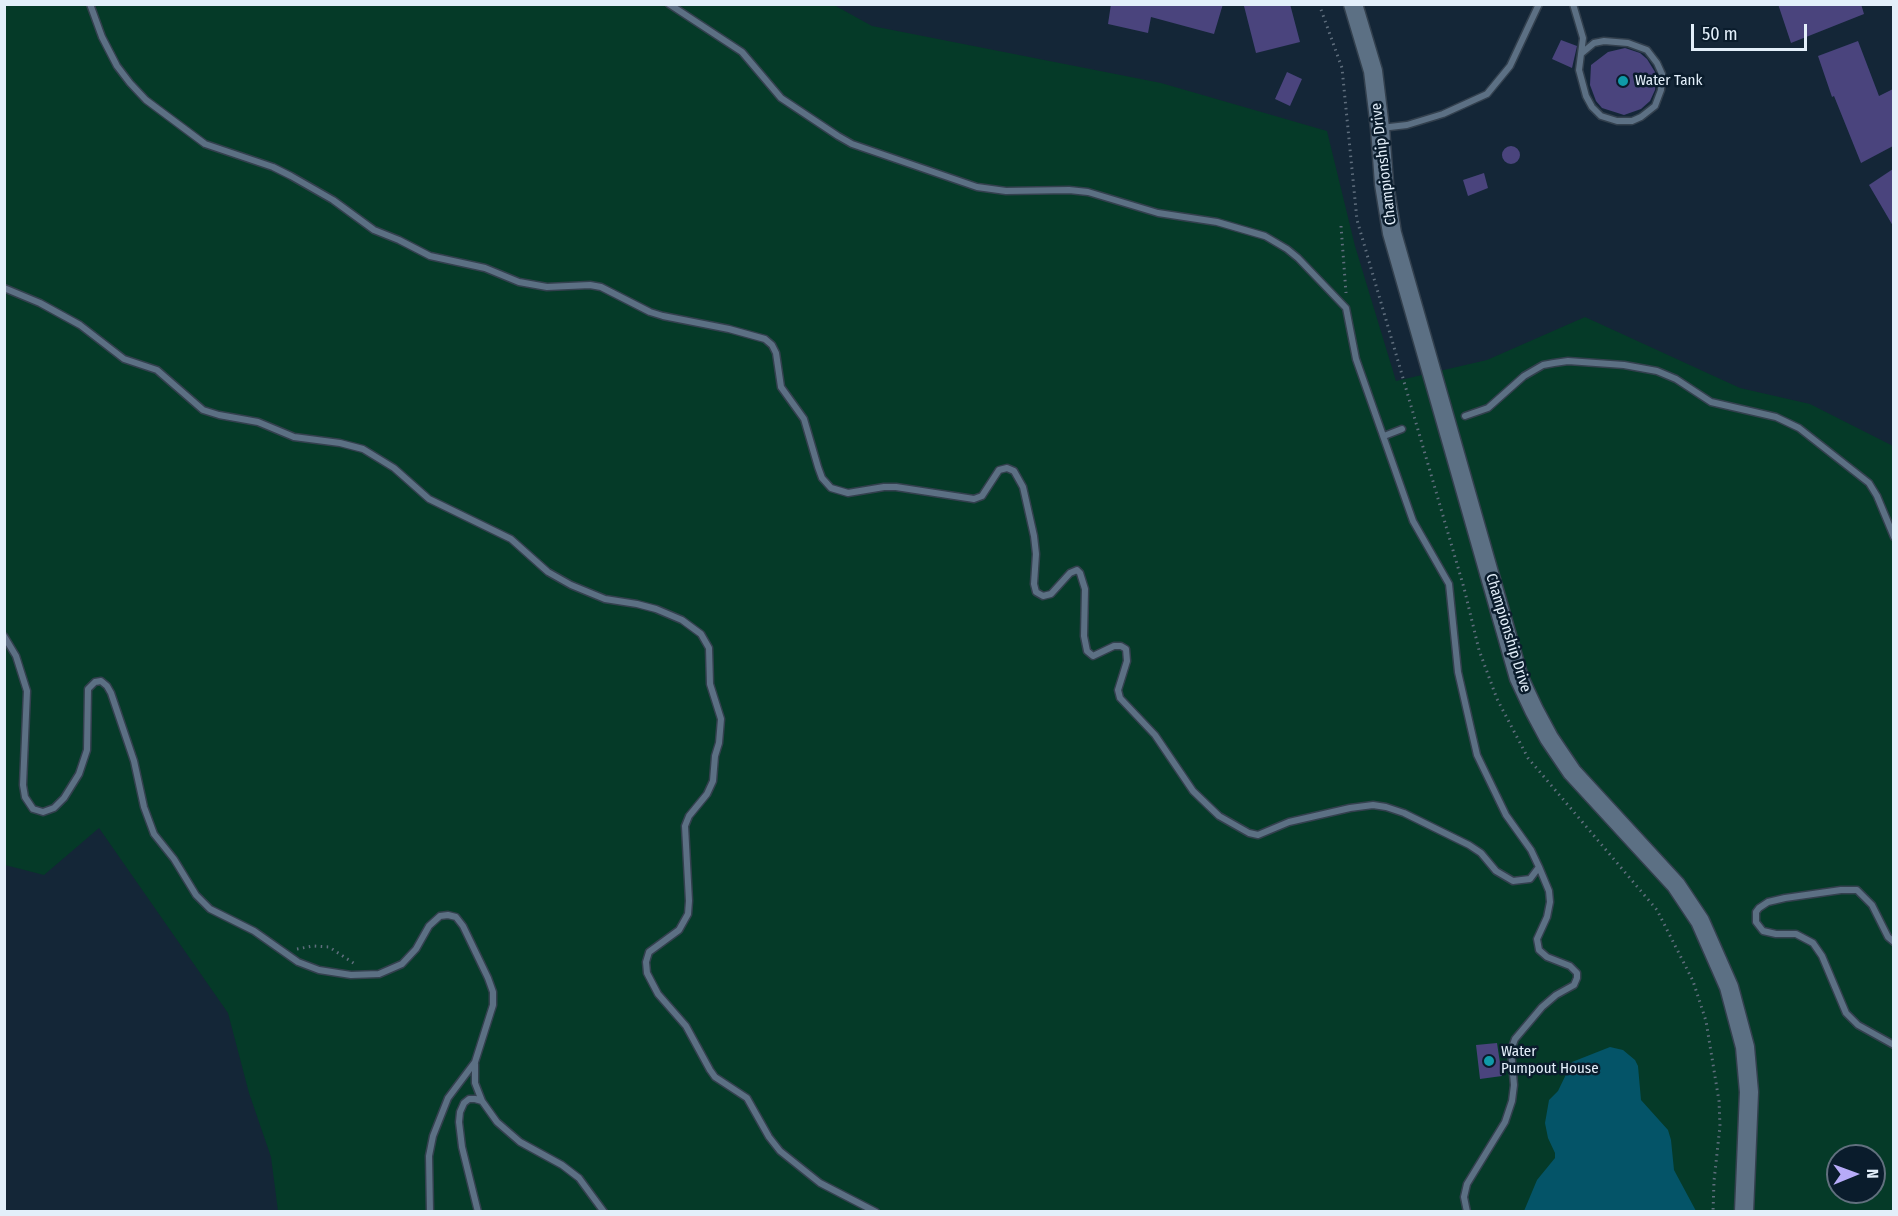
<!DOCTYPE html>
<html>
<head>
<meta charset="utf-8">
<style>
	body { margin:0 }
	#map { position:relative; width:1898px; height:1216px; overflow:hidden; background:#142637; font-family:"Fira Sans Condensed",sans-serif }
	canvas { display:block }
	.frame { position:absolute; inset:0; border:6px solid #e3effa; pointer-events:none }
	.north { position:absolute; left:1826px; top:1144px; width:60px; height:60px; box-sizing:border-box; background:#0a1c2c; border:2px solid #61707e; border-radius:50%; rotate:89deg; font-size:16px; font-weight:700; line-height:24px; text-align:center; color:#e3effa }
	.north::after { content:''; display:block; margin:auto; width:21px; height:27px; background:#b7abf8; clip-path:polygon(50% 0,100% 100%,50% 72%,0 100%) }
	.scale { position:absolute; left:1691px; top:24px; width:116px; height:27px; box-sizing:border-box; border:3px solid #e3effa; border-top:0; padding-left:8px; font-size:18px; line-height:21px; white-space:nowrap; color:#e3effa; -webkit-text-stroke:4px #0a1c2c; paint-order:stroke }
</style>
</head>
<body>
<div id="map">
<canvas width="1898" height="1216"></canvas>
<div class="frame"></div>
<div class="north">N</div>
<div class="scale">50 m</div>
</div>
<script>
const c = document.querySelector('canvas').getContext('2d');
c.lineJoin = 'round';
function fillPath(path, color) {
  c.fillStyle = color;
  c.fill(path, 'evenodd');
}
function toPath(rows) {
  const path = new Path2D();
  for (const r of rows) {
    if (r.length === 3) {
      path.moveTo(r[0] + r[2], r[1]);
      path.arc(r[0], r[1], r[2], 0, 2 * Math.PI);
      continue;
    }
    path.moveTo(r[0], r[1]);
    for (let i = 2; i < r.length; i += 2) path.lineTo(r[i], r[i + 1]);
  }
  return path;
}
function strokePath(path, color, width, dash) {
  c.strokeStyle = color;
  c.lineWidth = width;
  c.lineCap = dash ? 'butt' : 'round';
  c.setLineDash(dash || []);
  c.stroke(path);
}
function label(font, color, halo, rows, align = 'center') {
  c.font = font + ' "Fira Sans Condensed",sans-serif';
  c.lineWidth = 5;
  c.setLineDash([]);
  c.textBaseline = 'middle';
  c.strokeStyle = halo;
  c.fillStyle = color;
  for (const [text, x, y, turn = 0] of rows) {
    c.save();
    c.translate(x, y);
    c.rotate((+turn || 0) * Math.PI / 180);
    c.textAlign = isNaN(turn) ? turn : align;
    if (halo) c.strokeText(text, 0, 0);
    c.fillText(text, 0, 0);
    c.restore();
  }
}
fillPath(toPath([
	[5,5,834,5,872,26,1161,83,1327,131,1355,246,1396,381,1487,360,1585,317,1740,388,1810,404,1893,446,1893,1211,278,1211,271,1157,249,1093,228,1013,99,828,44,875,5,865],
	[1838,1156,1874,1156,1874,1192,1838,1192]
]), '#053a28');
fillPath(toPath([
	[1610,1047,1623,1050,1635,1060,1638,1066,1641,1100,1668,1130,1671,1140,1674,1170,1696,1211,1524,1211,1537,1180,1555,1158,1555,1153,1548,1138,1545,1123,1549,1100,1558,1091,1572,1062]
]), '#045468');
fillPath(toPath([
	[1111,4,1223,4,1214,34,1151,17,1148,33,1108,24],
	[1251,4,1290,4,1300,42,1256,53,1244,6],
	[1778,4,1861,4,1864,14,1791,43],
	[1561,40,1577,46,1572,68,1552,59],
	[1858,41,1879,96,1893,89,1893,146,1861,163,1834,96,1832,97,1818,56],
	[1625,48,1640,53,1647,59,1655,72,1656,80,1655,90,1650,101,1641,109,1624,115,1602,108,1596,101,1590,85,1591,65,1608,52],
	[1287,72,1302,79,1290,106,1275,99],
	[1511,155,9],
	[1893,169,1893,226,1869,185],
	[1484,173,1488,188,1468,196,1463,180],
	[1497,1043,1502,1076,1480,1079,1476,1045]
]), '#4a447d');
const lane = toPath([
	[90,4,102,37,117,66,130,83,146,100,205,144,273,167,291,176,333,200,374,230,399,240,430,256,485,268,519,282,547,287,590,285,601,287,650,312,663,316,729,329,765,339,772,345,776,353,781,387,804,419,818,467,822,478,831,488,848,493,884,487,896,487,974,499,982,496,999,470,1007,468,1014,471,1023,487,1034,536,1036,554,1034,584,1036,592,1043,596,1051,594,1070,573,1077,570,1080,573,1085,589,1084,636,1087,651,1093,656,1114,646,1121,646,1126,649,1127,661,1118,690,1120,698,1155,735,1193,791,1219,816,1249,833,1258,835,1289,822,1350,808,1373,805,1386,807,1404,813,1469,845,1481,853,1496,871,1513,881,1530,879,1539,867,1549,891,1550,902,1547,917,1537,939,1539,950,1547,957,1570,966,1577,973,1577,978,1574,985,1556,995,1542,1007,1515,1039,1511,1050,1514,1085,1512,1101,1505,1122,1467,1184,1464,1197,1467,1212],
	[669,4,742,52,781,98,838,136,852,144,977,187,1006,191,1069,190,1088,192,1158,213,1217,222,1265,236,1287,249,1298,258,1346,308,1356,359,1413,521,1449,584,1458,672,1477,755,1506,815,1531,850,1539,867],
	[1573,4,1583,38,1579,70,1586,96,1592,107,1601,116,1617,121,1632,121,1641,117,1655,106,1661,90,1662,74,1657,63,1647,50,1628,43,1604,41,1594,43,1582,53],
	[1381,128,1407,125,1443,114,1487,94,1510,66,1539,4],
	[4,288,40,303,80,325,124,359,157,370,203,410,219,415,258,422,294,437,340,443,363,449,394,468,429,499,511,539,548,572,571,585,605,599,637,604,656,609,682,620,701,634,709,648,710,684,721,719,719,743,715,756,713,781,707,794,689,816,685,826,689,901,688,914,679,930,649,952,646,962,647,973,658,994,686,1026,710,1070,715,1077,747,1098,769,1137,780,1151,820,1183,876,1212],
	[1465,416,1488,408,1524,376,1543,365,1554,363,1568,361,1624,365,1657,371,1676,379,1711,402,1776,417,1799,428,1869,483,1877,496,1894,537],
	[1384,436,1402,429],
	[4,636,16,656,27,691,23,785,25,797,33,809,43,812,54,808,64,798,79,774,87,750,88,689,95,682,101,681,107,686,111,693,134,761,144,807,154,834,174,859,196,895,210,909,254,931,298,962,319,970,351,975,379,974,402,964,416,949,429,926,440,916,448,915,456,917,463,926,488,978,493,992,493,1005,475,1062,448,1098,433,1136,429,1156,430,1212],
	[1894,942,1888,937,1872,905,1857,890,1841,890,1785,898,1768,902,1759,908,1756,912,1756,922,1763,931,1776,934,1796,934,1813,943,1822,956,1846,1013,1858,1025,1894,1045],
	[475,1064,475,1083,482,1101],
	[478,1212,462,1147,459,1122,460,1112,464,1103,469,1099,475,1099,482,1101,497,1122,520,1142,562,1165,579,1178,604,1212]
]);
const secondary = toPath([
	[1353,4,1373,71,1380,128,1384,184,1392,233,1519,678,1534,710,1549,738,1572,772,1676,885,1700,921,1729,987,1745,1047,1749,1092,1744,1212]
]);
strokePath(lane, '#33404e', 9);
strokePath(secondary, '#33404e', 21);
strokePath(toPath([
	[1319,4,1342,68,1357,220,1464,588,1479,650,1497,699,1528,758,1657,910,1693,981,1706,1021,1719,1101,1720,1126,1714,1181,1713,1212],
	[1341,226,1346,293],
	[297,949,313,946,329,947,355,964]
]), '#5f6e7d', 3, [1.5, 4.5]);
strokePath(lane, '#5c7084', 6);
strokePath(secondary, '#5c7084', 18);
for (const [x, y, r, color] of [
	[1623,81,6,"#0f9aa8"],
	[1489,1061,6,"#0f9aa8"]
]) {
  const dot = new Path2D();
  dot.arc(x, y, r, 0, 2 * Math.PI);
  c.fillStyle = color;
  c.fill(dot);
  strokePath(dot, '#0a1c2c', 2);
}
label('15px', '#e3effa', '#0a1c2c', [
	["Water Tank",1635,81],
	["Water",1501,1052],
	["Pumpout House",1501,1069]
], 'left');
label('15px', '#e3effa', '#0a1c2c', [
	["Championship Drive",1384,164,-97],
	["Championship Drive",1508,633,73]
]);
</script>
</body>
</html>
